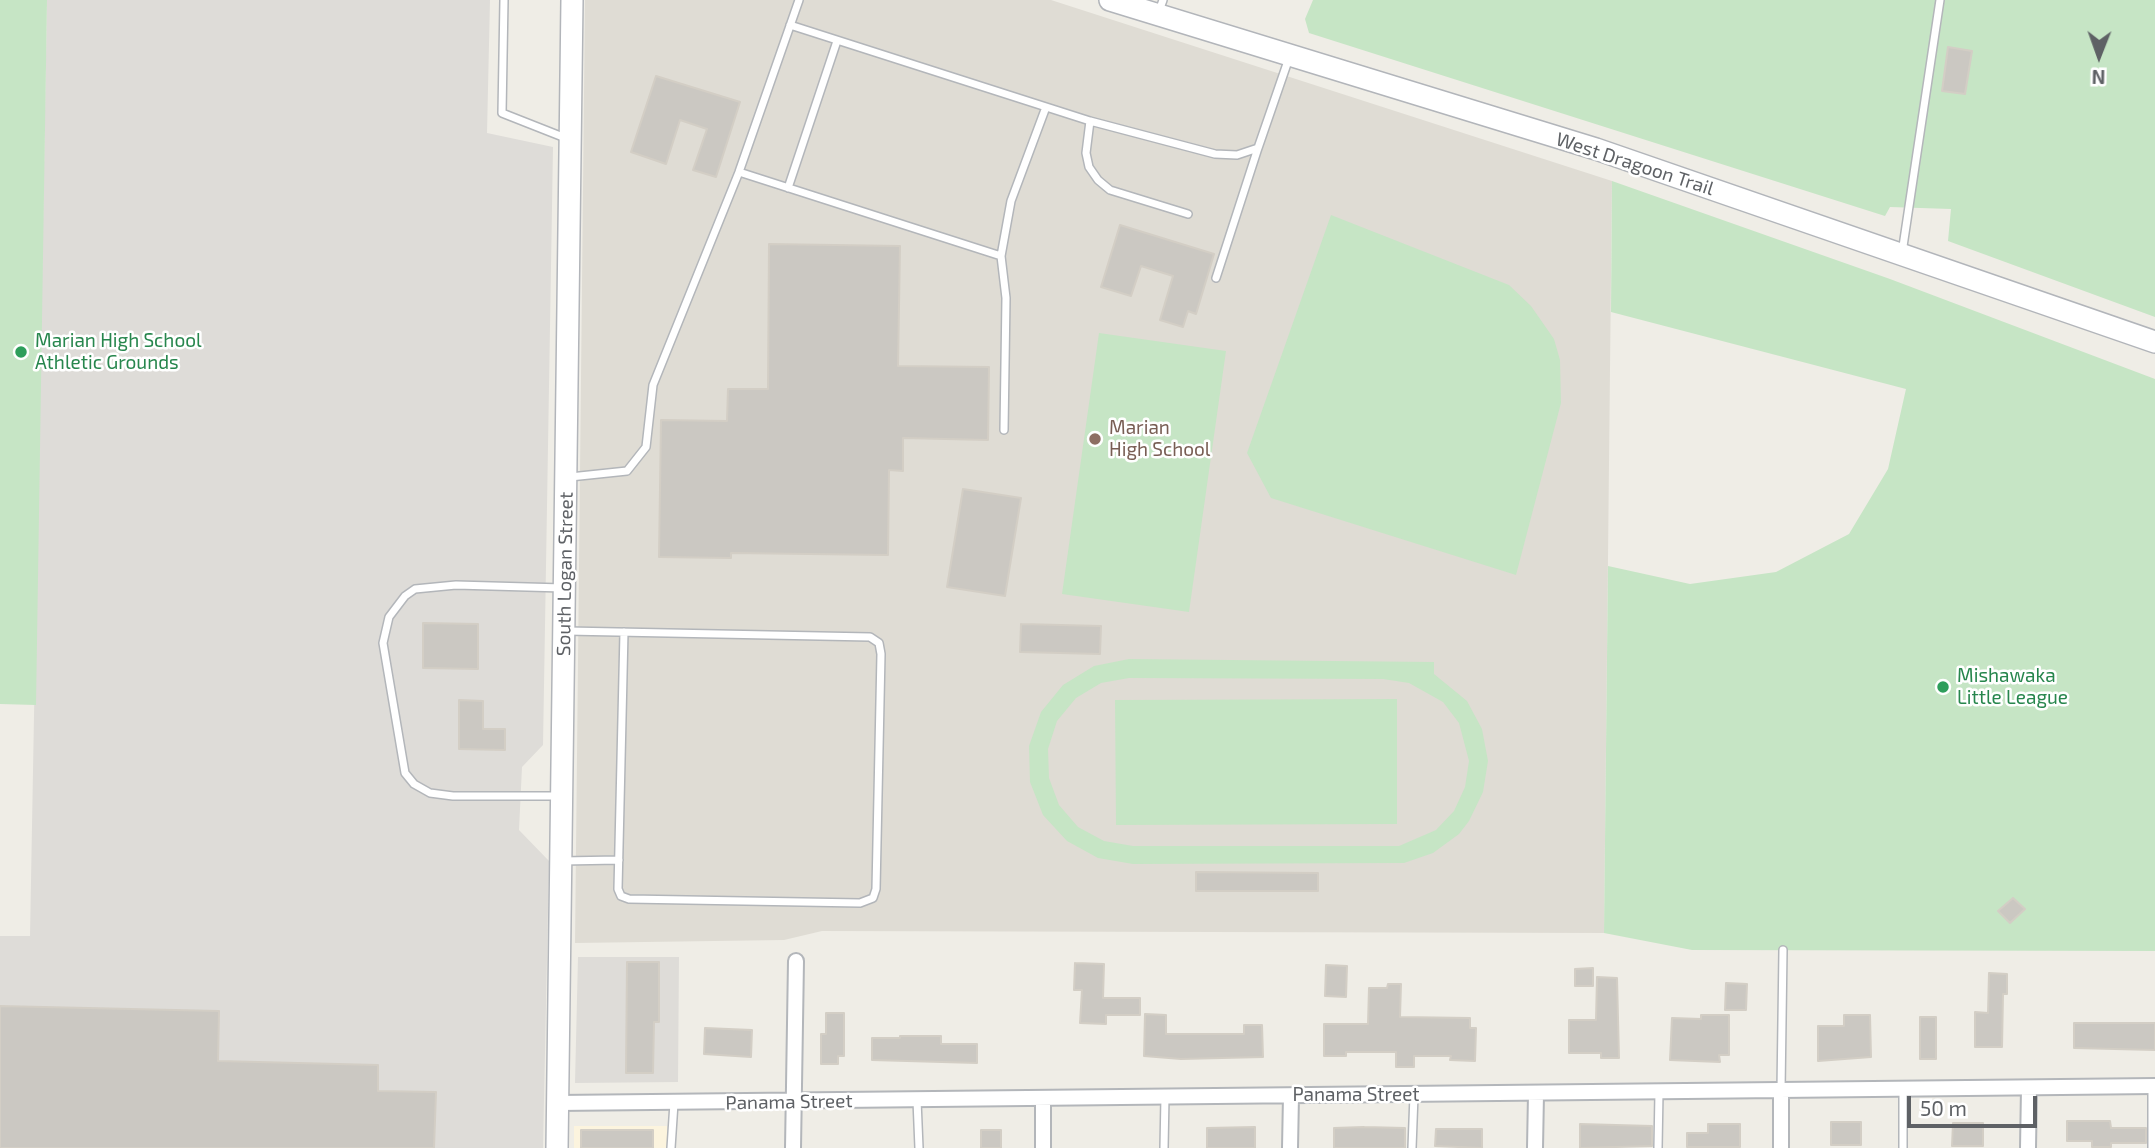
<!DOCTYPE html>
<html>
<head>
<meta charset="utf-8">
<style>
	body { margin:0 }
	#map { position:relative; width:2155px; height:1148px; overflow:hidden; background:#efede6; font-family:"Exo 2",sans-serif }
	canvas { display:block }
	.north { position:absolute; left:2064px; top:21px; width:70px; height:70px; -webkit-text-stroke:5px #fff; paint-order:stroke; rotate:181deg; font-size:19px; font-weight:700; line-height:28px; text-align:center; color:#5e6165 }
	.north::after { content:''; display:block; margin:auto; width:24px; height:32px; background:#5e6165; clip-path:polygon(50% 0,100% 100%,50% 72%,0 100%) }
	.scale { position:absolute; left:1907px; top:1096px; width:130px; height:32px; box-sizing:border-box; border:4px solid #5e6165; border-top:0; padding-left:9px; font-size:21px; line-height:24px; white-space:nowrap; color:#5e6165; -webkit-text-stroke:5px #fff; paint-order:stroke }
</style>
</head>
<body>
<div id="map">
<canvas width="2155" height="1148"></canvas>
<div class="north">N</div>
<div class="scale">50 m</div>
</div>
<script>
const c = document.querySelector('canvas').getContext('2d');
c.lineJoin = 'round';
function fillPath(path, color) {
  c.fillStyle = color;
  c.fill(path, 'evenodd');
}
function toPath(rows) {
  const path = new Path2D();
  for (const r of rows) {
    path.moveTo(r[0], r[1]);
    for (let i = 2; i < r.length; i += 2) path.lineTo(r[i], r[i + 1]);
  }
  return path;
}
function strokePath(path, color, width, dash) {
  c.strokeStyle = color;
  c.lineWidth = width;
  c.lineCap = dash ? 'butt' : 'round';
  c.setLineDash(dash || []);
  c.stroke(path);
}
function label(font, color, halo, rows, align = 'center') {
  c.font = font + ' "Exo 2",sans-serif';
  c.lineWidth = 5;
  c.setLineDash([]);
  c.textBaseline = 'middle';
  c.strokeStyle = halo;
  c.fillStyle = color;
  for (const [text, x, y, turn = 0] of rows) {
    c.save();
    c.translate(x, y);
    c.rotate((+turn || 0) * Math.PI / 180);
    c.textAlign = isNaN(turn) ? turn : align;
    if (halo) c.strokeText(text, 0, 0);
    c.fillText(text, 0, 0);
    c.restore();
  }
}
fillPath(toPath([
	[574,1126,667,1126,667,1148,574,1148]
]), '#fcf4de');
fillPath(toPath([
	[47,0,490,0,487,133,553,147,543,745,522,767,519,830,549,861,543,1148,0,1148,0,936,30,936],
	[578,957,679,957,678,1082,575,1083]
]), '#dedcd8');
fillPath(toPath([
	[585,0,1051,0,1612,181,1604,933,822,931,784,940,575,943]
]), '#dfdcd4');
fillPath(toPath([
	[0,0,47,0,36,705,0,704],
	[1313,0,2155,0,2155,317,1948,241,1951,209,1890,207,1885,216,1309,33,1305,19],
	[1612,181,1890,279,2155,379,2155,951,1692,950,1604,933,1608,566,1690,584,1776,572,1849,534,1888,469,1906,389,1611,312],
	[1331,215,1509,285,1531,306,1554,339,1560,360,1561,403,1516,575,1271,498,1247,453],
	[1099,333,1226,351,1189,612,1062,594],
	[1129,659,1434,662,1434,674,1467,701,1482,729,1488,761,1483,792,1469,821,1459,834,1433,853,1404,863,1133,864,1098,858,1067,841,1043,815,1030,782,1029,746,1041,712,1063,685,1094,666],
	[1129,678,1383,679,1409,683,1443,702,1459,723,1469,761,1465,787,1454,811,1436,830,1399,846,1133,846,1104,841,1078,827,1059,805,1049,778,1048,749,1057,721,1076,698,1101,683],
	[1397,699,1397,824,1116,825,1115,700]
]), '#c6e5c5');
const building = toPath([
	[1948,47,1972,51,1965,94,1942,91,1948,47],
	[656,76,740,102,716,177,693,170,707,129,680,120,666,164,631,152,656,76],
	[1120,225,1214,254,1196,314,1188,311,1183,327,1160,320,1173,276,1141,266,1131,296,1101,287,1120,225],
	[769,244,900,246,898,366,989,367,988,440,903,438,903,471,889,470,888,555,731,553,731,558,659,557,661,420,727,421,728,389,768,389,769,244],
	[963,489,1021,498,1005,596,947,587,963,489],
	[423,623,478,624,478,669,423,668,423,623],
	[1021,624,1101,626,1100,654,1020,652,1021,624],
	[459,700,483,701,483,729,505,729,505,750,459,749,459,700],
	[1196,872,1318,873,1318,891,1196,891,1196,872],
	[2013,898,2025,909,2010,923,1998,911,2013,898],
	[627,962,659,962,659,1022,654,1022,653,1073,626,1073,627,962],
	[1075,963,1104,964,1103,998,1140,998,1140,1015,1106,1015,1106,1024,1080,1023,1082,990,1074,990,1075,963],
	[1326,965,1347,966,1346,997,1325,996,1326,965],
	[1593,968,1593,986,1575,986,1575,969,1593,968],
	[1989,973,2007,974,2007,994,2003,994,2002,1047,1975,1047,1975,1012,1988,1013,1989,973],
	[1597,977,1617,978,1619,1058,1601,1058,1601,1053,1569,1053,1569,1020,1596,1020,1597,977],
	[1726,983,1747,984,1746,1010,1725,1010,1726,983],
	[1388,984,1401,984,1400,1017,1470,1018,1470,1028,1476,1028,1475,1061,1450,1060,1451,1056,1414,1056,1414,1067,1396,1067,1396,1052,1346,1052,1346,1056,1324,1056,1324,1024,1368,1024,1369,988,1387,988,1388,984],
	[0,1006,219,1011,218,1061,378,1065,378,1091,436,1092,434,1148,0,1148,0,1006],
	[826,1013,844,1013,844,1056,838,1056,838,1064,821,1064,821,1034,826,1034,826,1013],
	[1145,1014,1166,1015,1166,1034,1244,1034,1244,1025,1262,1025,1263,1057,1181,1059,1144,1056,1145,1014],
	[1701,1015,1729,1015,1729,1055,1719,1055,1720,1062,1670,1060,1672,1018,1701,1019,1701,1015],
	[1844,1015,1870,1015,1871,1057,1818,1061,1818,1026,1844,1026,1844,1015],
	[1920,1017,1936,1017,1936,1059,1920,1059,1920,1017],
	[2074,1023,2155,1023,2155,1050,2074,1048,2074,1023],
	[705,1028,752,1030,751,1057,704,1054,705,1028],
	[900,1036,941,1036,941,1044,977,1044,977,1063,872,1060,872,1038,900,1038,900,1036],
	[2067,1121,2110,1121,2111,1128,2146,1128,2146,1143,2111,1143,2111,1147,2092,1147,2092,1141,2067,1141,2067,1121],
	[1831,1122,1861,1122,1861,1145,1831,1145,1831,1122],
	[1953,1123,1983,1123,1983,1146,1952,1146,1953,1123],
	[1580,1124,1652,1126,1652,1146,1580,1148,1580,1124],
	[1708,1124,1740,1124,1740,1147,1687,1147,1687,1133,1708,1133,1708,1124],
	[1255,1127,1255,1148,1207,1148,1207,1128,1255,1127],
	[1364,1127,1405,1128,1405,1148,1334,1148,1334,1128,1364,1127],
	[1436,1129,1482,1129,1482,1148,1435,1146,1436,1129],
	[581,1130,653,1130,653,1148,581,1148,581,1130],
	[981,1130,1001,1130,1001,1148,981,1148,981,1130]
]);
fillPath(building, '#cbc8c2');
strokePath(building, '#d3cec5', 2);
const lane = toPath([
	[504,0,502,113,568,139],
	[1158,14,1163,0],
	[790,25,1090,121,1215,154,1237,155,1258,148,1289,58],
	[1090,121,1086,153,1089,167,1098,180,1110,190,1188,214],
	[739,172,1001,256],
	[788,188,837,41],
	[1902,253,1940,0],
	[1216,278,1258,148],
	[1004,430,1006,298,1001,256,1011,201,1046,107],
	[570,477,627,471,646,447,653,385,739,172,799,0],
	[567,631,870,637,879,643,881,654,876,889,873,898,860,903,629,899,621,896,618,889,624,632],
	[558,796,453,796,430,793,414,784,405,773,383,643,389,617,405,596,415,589,456,585,563,588],
	[562,861,619,860],
	[2152,1086,2152,1148],
	[1781,1090,1783,950],
	[917,1100,919,1148],
	[671,1148,674,1103],
	[1164,1148,1165,1097],
	[1412,1148,1414,1095],
	[1658,1148,1659,1092],
	[1903,1148,1903,1090]
]);
const street = toPath([
	[1781,1091,1781,1148],
	[558,1103,2155,1086],
	[793,1148,796,961],
	[1043,1148,1043,1098],
	[1290,1148,1291,1096],
	[1535,1148,1536,1094],
	[2028,1148,2029,1088]
]);
const secondary = toPath([
	[1110,0,1596,149,2155,342],
	[557,1148,572,0]
]);
strokePath(lane, '#b3b6ba', 10);
strokePath(street, '#b3b6ba', 18);
strokePath(secondary, '#b2b5ba', 24);
strokePath(lane, '#fff', 7);
strokePath(street, '#fff', 14);
strokePath(secondary, '#fff', 21);
for (const [x, y, r, color] of [
	[21,352,7,"#2e9e5b"],
	[1095,439,7,"#8d6e63"],
	[1943,687,7,"#2e9e5b"]
]) {
  const dot = new Path2D();
  dot.arc(x, y, r, 0, 2 * Math.PI);
  c.fillStyle = color;
  c.fill(dot);
  strokePath(dot, '#fff', 2.5);
}
label('19px', '#5e6165', '#fff', [
	["West Dragoon Trail",1635,164,18],
	["South Logan Street",565,574,-89],
	["Panama Street",1356,1095],
	["Panama Street",789,1102,-1]
]);
label('19px', '#27864d', '#fff', [
	["Marian High School",35,341],
	["Athletic Grounds",35,363],
	["Mishawaka",1957,676],
	["Little League",1957,698]
], 'left');
label('19px', '#785e54', '#fff', [
	["Marian",1109,428],
	["High School",1109,450]
], 'left');
</script>
</body>
</html>
